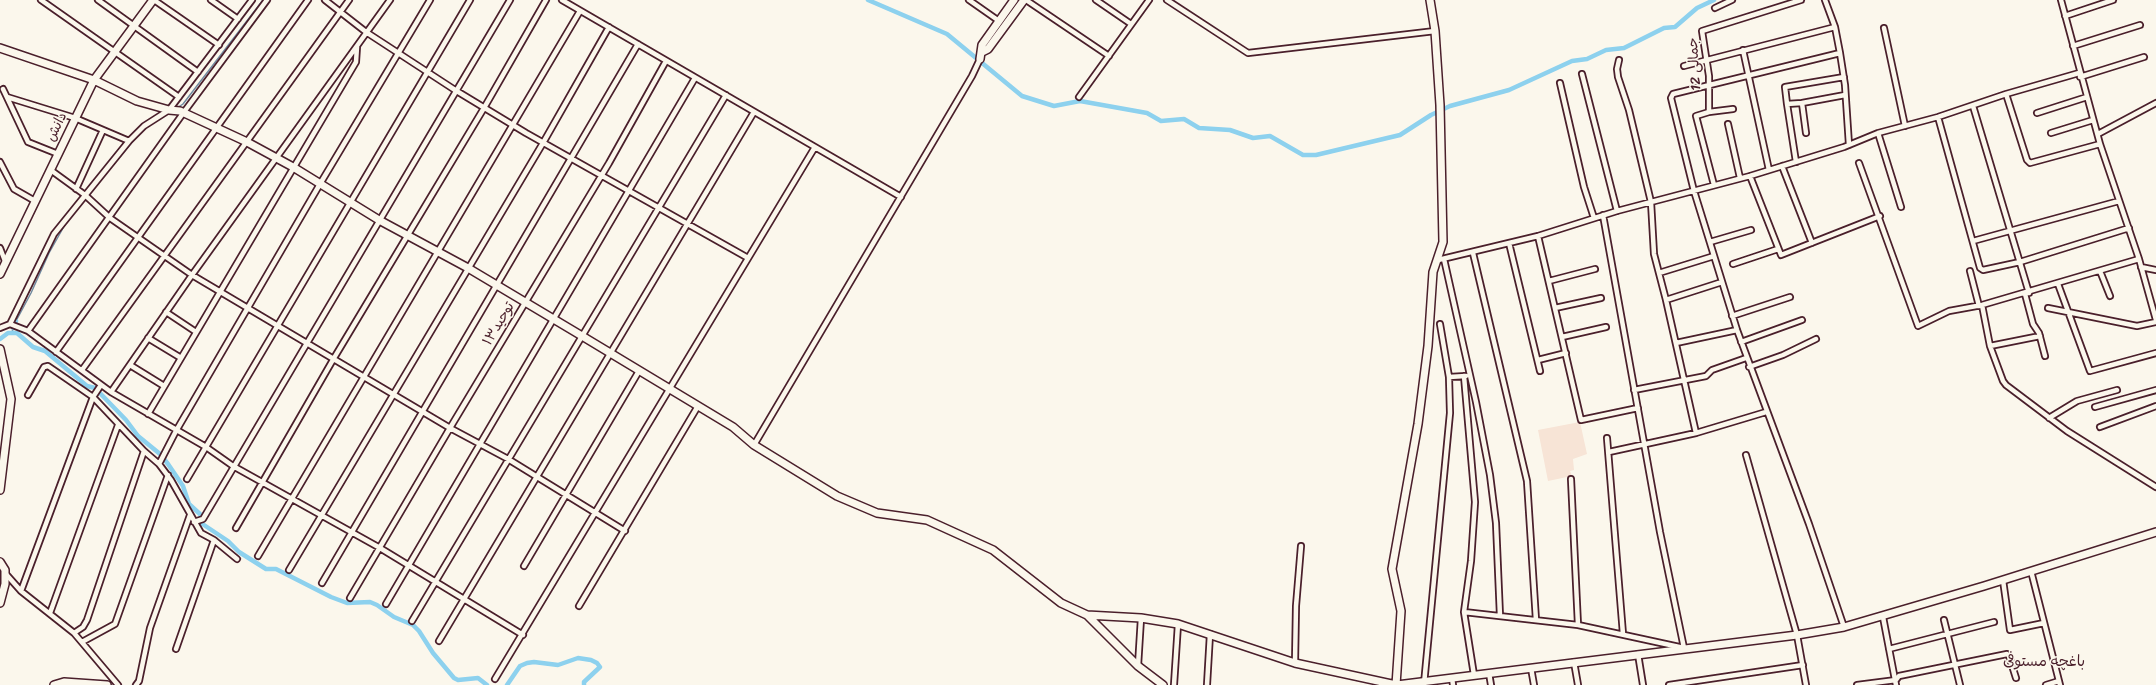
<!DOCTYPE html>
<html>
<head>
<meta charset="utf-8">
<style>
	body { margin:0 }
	canvas { display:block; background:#fbf7ec }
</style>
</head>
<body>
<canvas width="2156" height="685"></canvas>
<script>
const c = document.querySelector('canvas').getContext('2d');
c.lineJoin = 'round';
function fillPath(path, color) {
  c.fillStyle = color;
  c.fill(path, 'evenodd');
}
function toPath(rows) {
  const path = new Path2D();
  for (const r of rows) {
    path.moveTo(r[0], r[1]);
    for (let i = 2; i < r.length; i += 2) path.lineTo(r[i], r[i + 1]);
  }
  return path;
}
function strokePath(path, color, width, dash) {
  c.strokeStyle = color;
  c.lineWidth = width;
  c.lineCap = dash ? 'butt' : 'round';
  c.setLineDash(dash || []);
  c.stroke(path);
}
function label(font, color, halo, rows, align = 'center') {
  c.font = font + ' Sriracha,"Playpen Sans Arabic",sans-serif';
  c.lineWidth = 3;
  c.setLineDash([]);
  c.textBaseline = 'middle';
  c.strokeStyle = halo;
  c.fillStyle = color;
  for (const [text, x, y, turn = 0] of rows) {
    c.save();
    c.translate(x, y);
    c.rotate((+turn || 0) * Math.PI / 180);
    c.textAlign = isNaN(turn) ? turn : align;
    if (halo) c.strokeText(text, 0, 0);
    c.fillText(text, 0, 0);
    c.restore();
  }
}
fillPath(toPath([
	[1580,422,1587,454,1573,459,1574,470,1570,471,1572,476,1548,481,1538,430]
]), '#f7e4d6');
strokePath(toPath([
	[177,108,183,104,263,0],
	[158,119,169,113],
	[93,189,138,135],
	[16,321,31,293,49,253,67,221],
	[12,333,13,328]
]), '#728aa0', 1.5);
strokePath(toPath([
	[868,0,947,34,1022,96,1054,106,1080,101,1147,113,1161,121,1184,119,1199,128,1230,130,1253,138,1270,136,1303,155,1316,155,1400,135,1431,115,1450,106,1509,90,1572,61,1587,59,1606,50,1624,48,1664,28,1675,27,1697,8,1714,0],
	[13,328,16,321],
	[0,339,8,333,17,333,33,347,45,351,87,386,95,388,126,420,138,436,160,454,168,464,183,486,189,504,201,515,201,523,228,541,239,552,266,569,276,569,331,597,347,603,370,602,377,605,394,617,413,625,419,631,433,653,454,678,458,680,478,678,487,685],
	[507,685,520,666,527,663,534,662,558,665,578,658,591,660,597,663,600,667,584,682,584,685]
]), '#8dd1ee', 4.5);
const street = toPath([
	[41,0,179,97],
	[98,0,198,72],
	[154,0,219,45],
	[211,0,238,19],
	[325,0,366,32,455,90,526,133,748,258],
	[562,0,901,197],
	[969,0,999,21],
	[1026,0,1109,56],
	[1096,0,1131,24],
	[1167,0,1248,53,1435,31],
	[1825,0,1835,27,1840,53,1845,85,1849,145],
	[2061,0,2100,144,2139,259,2156,320],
	[1715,8,1732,0],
	[2065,16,2113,0],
	[1884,28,1905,126],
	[2073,46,2140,25],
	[1743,50,1769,170],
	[1840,53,1673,94,1671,98,1694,191,1737,330,1809,524,1844,627],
	[1619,60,1617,69,1618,77,1629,110,1651,202,1654,254,1666,300,1696,433],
	[1684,66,1835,27],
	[1582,74,1617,211],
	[2080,77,2144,57],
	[1560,83,1584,187,1594,218],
	[3,89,28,142,58,154],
	[2006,94,2027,160,2030,163,2100,144],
	[7,97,75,118,129,141],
	[1079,97,1149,0],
	[1787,104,1785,87,1844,77],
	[1973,106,2029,293],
	[1709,112,1709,76,1702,31,1801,0],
	[2037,113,2087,97],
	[1938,117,1980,268,1983,270,2020,262,2129,228],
	[1728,124,1740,178],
	[1806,133,1802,103,1845,95],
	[1878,133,1901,207],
	[2051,133,2093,120],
	[2098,134,2156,103],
	[0,162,14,189,35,201],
	[1796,162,1787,104,1802,103],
	[1859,163,1918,326,1949,311,1982,305,2139,259],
	[1782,166,1812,243],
	[52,171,85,195,110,218,192,275,450,428,508,459,625,531],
	[1750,176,1781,255,1880,216],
	[1714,185,1696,116,1709,112,1733,109],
	[76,189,103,130],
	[1538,236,1581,420,1638,408],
	[1973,241,2119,201],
	[1710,242,1751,230],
	[1509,243,1540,371],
	[0,248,5,261],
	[1473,253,1527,481,1536,620],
	[1444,259,1476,402,1490,475,1496,523,1500,616],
	[1438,260,1538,236,1617,211,1750,176,1844,147,1878,133,1938,117,2006,94,2079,73],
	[1733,264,1778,249],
	[2141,267,2156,270],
	[1970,271,1979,306],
	[2100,271,2110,296],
	[1659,273,1714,256],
	[1549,281,1595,269],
	[2058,284,2090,371,2156,353],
	[2025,294,2033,324,2039,333,2045,356],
	[1666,300,1722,282],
	[1982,305,1990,346,2003,381,2006,385,2067,431,2156,487],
	[1555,308,1601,298],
	[2048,308,2137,326,2156,322],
	[166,312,196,332],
	[1732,316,1790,297],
	[10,324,54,234,129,141,144,126,169,110,252,0],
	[0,328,10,324,28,331,111,392,206,447,233,466,380,548,523,635],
	[28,331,184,112,267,0],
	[1562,337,1606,327],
	[148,338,181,358],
	[1741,342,1802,320],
	[1676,343,1737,330],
	[1990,346,2040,336],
	[56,352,308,0],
	[1538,360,1566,353],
	[130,365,164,386],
	[1749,367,1783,355,1816,339],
	[82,370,349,0],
	[1464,376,1475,502,1471,561,1464,612,1474,675],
	[1449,377,1466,376],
	[101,385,93,397,144,451,159,464,171,480,201,533,214,540,237,559],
	[1634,390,1706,376,1712,370,1746,358],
	[111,392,192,275,390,0],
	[2095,407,2156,390],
	[148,414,356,62,357,47],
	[2049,418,2077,401,2117,390],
	[2100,427,2156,406],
	[1607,438,1623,634],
	[754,445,972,76,980,59],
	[1609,452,1696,433,1766,412],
	[1746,455,1797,635,1806,685],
	[159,464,176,431,320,184,430,0],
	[187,479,470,0],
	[1571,479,1578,625],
	[194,522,203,519,510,0],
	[236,528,334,358,484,108,546,0],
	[258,556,580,11],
	[524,566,639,371],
	[289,570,543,143,609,27],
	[2031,571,2060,685],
	[5,573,21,591,74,633,118,685],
	[2003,580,2010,630,2044,623],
	[322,583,638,44],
	[21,591,93,397,48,366,44,367,28,395],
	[350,598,450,428,609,163,666,61],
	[386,604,695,78],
	[579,606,698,406],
	[1464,612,1578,625,1684,648,1660,532,1603,215],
	[50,613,118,425],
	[1883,617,1896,685],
	[1944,620,1960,685],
	[412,621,726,95],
	[74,633,83,627,87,620,144,451],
	[439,641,754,112],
	[82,642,115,624,168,475],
	[176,649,214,540],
	[1889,649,1994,622],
	[1638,654,1643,685],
	[1574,662,1578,685],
	[1295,663,1296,606,1301,546],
	[1138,666,1141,618],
	[1531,668,1534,685],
	[1489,673,1491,685],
	[1452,678,1453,685],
	[495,679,815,147],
	[1424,684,1450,413,1449,377,1440,324],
	[136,685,139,681,150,628,190,515],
	[1174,685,1178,624],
	[1207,685,1210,634],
	[1669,685,1803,665],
	[1857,685,1896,680,1899,676,2007,654,2009,656,2016,678],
	[2046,685,2059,681]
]);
const secondary = toPath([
	[0,48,94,80,137,101,169,110,180,111,247,142,293,167,379,220,468,268,582,336,733,427,754,445,837,496,877,513,927,520,993,550,1061,603,1087,615,1141,618,1178,624,1295,663,1396,685],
	[982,52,988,49,1024,0],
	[980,59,982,45,1014,0],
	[0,274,94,80,153,0],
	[0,349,11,399,0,490],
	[0,562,5,570,5,584,0,603],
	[1087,615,1138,666,1163,685],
	[54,685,64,682,107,685],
	[1396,685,1401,611,1392,569,1418,424,1428,346,1433,272,1443,242,1440,105,1435,31,1430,0],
	[1397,685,1797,635,1844,627,1984,586,2156,532]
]);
strokePath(street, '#4a1f2b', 8);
strokePath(secondary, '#4a1f2b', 10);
strokePath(street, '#fbf7ec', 4.5);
strokePath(secondary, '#fbf7ec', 7);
label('14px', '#4a1f2b', '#fbf7ec', [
	["جمالی 12",1695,64,-94],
	["دانش",57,127,-64],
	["توحید۱۳",499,324,-59]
]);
label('15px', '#4a1f2b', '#fbf7ec', [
	["باغچه مستوفی",2044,662]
]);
</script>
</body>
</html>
